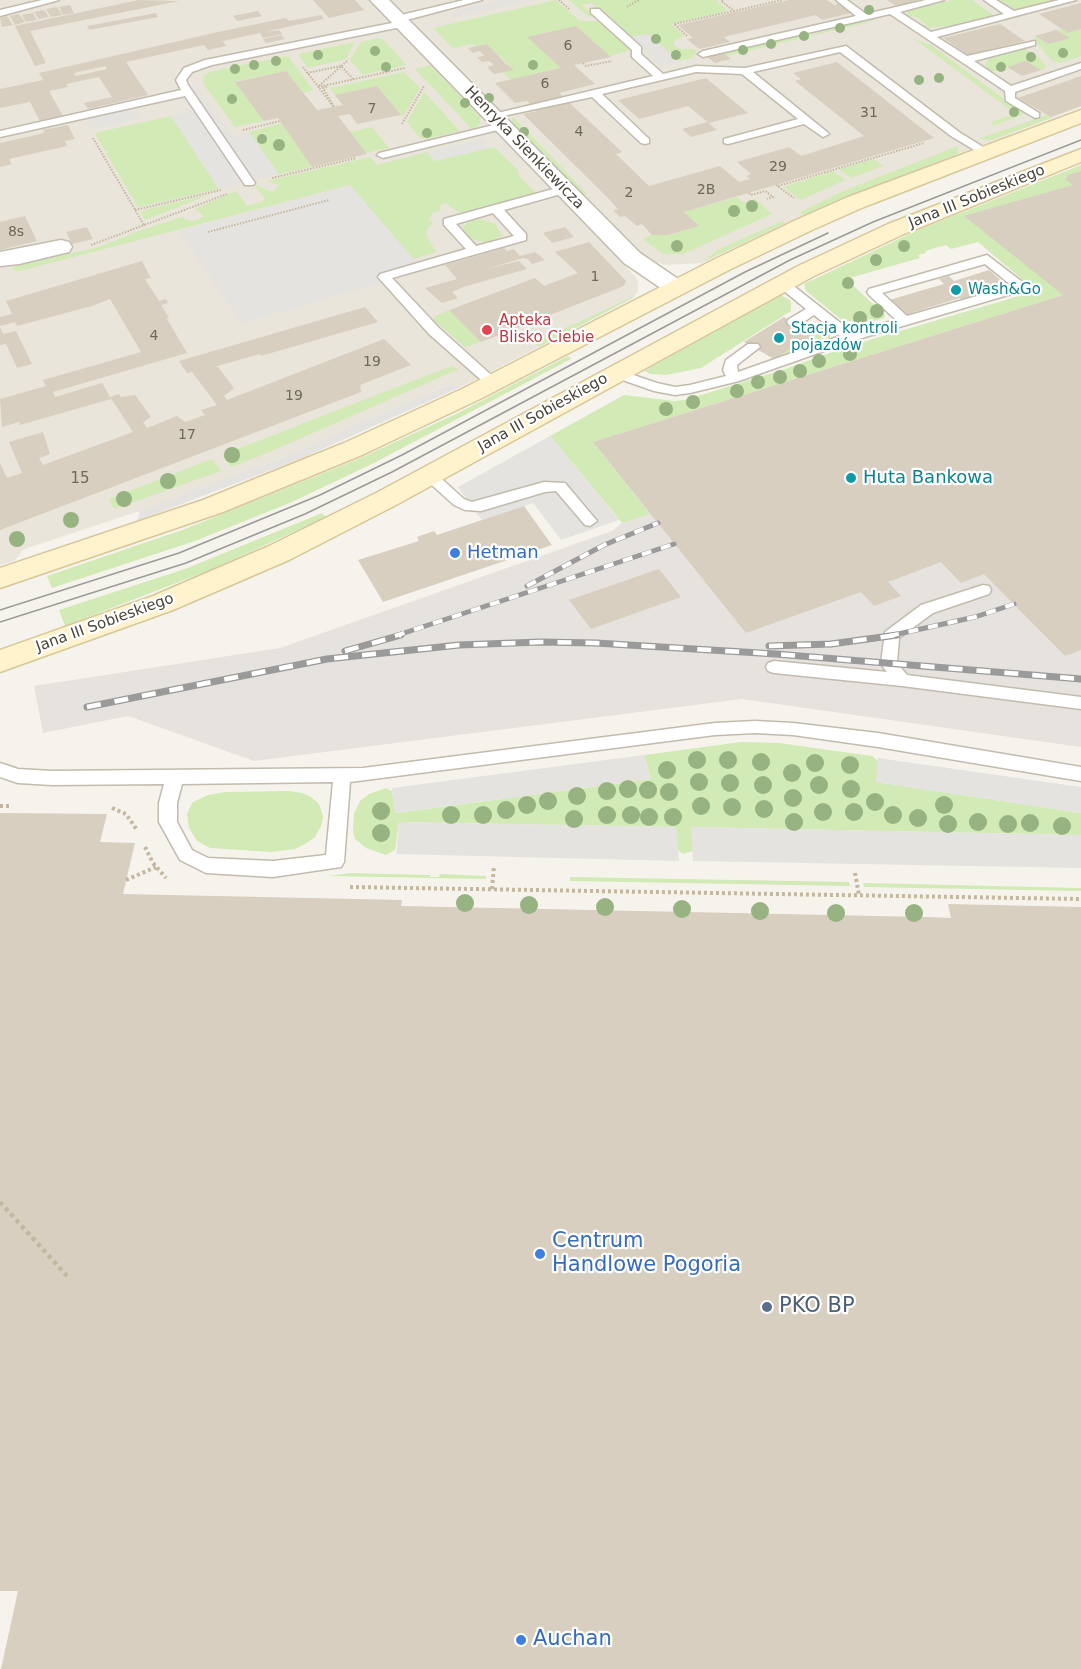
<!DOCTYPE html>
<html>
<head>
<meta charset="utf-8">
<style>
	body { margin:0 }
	canvas { display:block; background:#f6f3ec }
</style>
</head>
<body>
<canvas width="1081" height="1669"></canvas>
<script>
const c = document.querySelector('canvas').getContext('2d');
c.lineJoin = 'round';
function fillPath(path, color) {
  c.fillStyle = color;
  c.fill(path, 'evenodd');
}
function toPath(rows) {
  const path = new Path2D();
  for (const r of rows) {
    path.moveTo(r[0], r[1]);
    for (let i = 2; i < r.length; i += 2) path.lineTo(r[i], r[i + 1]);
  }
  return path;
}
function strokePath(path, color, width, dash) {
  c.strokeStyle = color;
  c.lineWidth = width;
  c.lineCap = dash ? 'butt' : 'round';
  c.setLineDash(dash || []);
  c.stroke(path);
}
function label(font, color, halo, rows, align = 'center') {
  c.font = font + ' "DejaVu Sans",sans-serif';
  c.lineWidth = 4.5;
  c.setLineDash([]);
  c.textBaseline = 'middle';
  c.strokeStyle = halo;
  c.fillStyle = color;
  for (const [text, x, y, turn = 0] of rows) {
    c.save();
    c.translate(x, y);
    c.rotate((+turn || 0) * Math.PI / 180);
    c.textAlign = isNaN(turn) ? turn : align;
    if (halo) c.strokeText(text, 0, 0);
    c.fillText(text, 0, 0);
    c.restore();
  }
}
fillPath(toPath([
	[0,0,369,0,633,274,638,281,638,291,632,299,463,386,447,385,350,429,243,474,140,511,24,549,14,561,0,565],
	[390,0,1081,0,1081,107,843,198,701,263,665,265,650,260,641,253]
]), '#eae5da');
fillPath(toPath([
	[1081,171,1081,747,742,699,254,761,128,716,43,733,34,686,280,648,612,531,622,523,650,514,593,442,1063,296,964,216,1066,180,1067,175]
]), '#e6e2dd');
fillPath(toPath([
	[556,0,580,21,599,21,631,50,610,56,576,26,528,37,561,68,510,80,503,72,513,69,487,44,476,46,473,44,453,48,433,28],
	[569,0,720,0,716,1,728,11,671,24,684,36,674,41,674,46,681,49,694,49,697,52,692,58,679,61,648,34,631,37,591,3,582,5,594,16,589,17],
	[952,0,972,0,996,17,968,24,926,28,921,27,927,25,916,17,906,16,908,11],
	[995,0,1061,0,1020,10,1012,9],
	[878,20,727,56,723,53,805,34,811,35,857,22],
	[1062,29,1068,33,1081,29,1081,56,1060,63,1051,60,1038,44,1035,36,1049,44,1069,38,1056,30],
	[379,38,383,39,406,65,363,75,350,60,361,42],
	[914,39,931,45,1024,114,993,126,991,122,1016,114],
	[355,42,346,59,308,68,298,54],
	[1025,49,1037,56,1047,67,1041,70,1026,61,991,72,985,65,990,58],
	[288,56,313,90,304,93,286,71,236,81,264,121,235,127,203,83,204,76,212,71],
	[430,65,481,118,479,125,472,129,415,69],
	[404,72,420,88,403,117,377,86,335,95,330,88],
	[424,92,460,131,428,139,420,138,407,122],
	[1047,115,1051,118,992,140,978,139],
	[171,116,219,189,138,207,106,153,109,152,108,150,105,151,95,133],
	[513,117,546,151,587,194,583,195,511,121],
	[282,123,312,167,279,174,249,132],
	[372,127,389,148,366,153,350,132],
	[958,146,957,154,804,215,800,212,843,191],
	[494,147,518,170,519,176,536,193,464,212,458,212,446,203,441,205,439,211,432,213,429,221,432,221,433,224,429,226,426,235,436,252,413,259,350,185,16,272,12,267,99,247,144,229,182,217,189,221,197,220,204,216,195,209,236,191,247,206,262,202,265,198,253,184,272,192,279,185,267,181,370,157,377,165,427,152,435,161],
	[874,159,883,166,851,178,839,169],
	[1081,165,1081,171,1067,175,1066,180,1073,185,1042,277,1063,295,593,442,650,514,622,523,550,436,624,395,674,401,685,400,785,369,846,347,1036,291,978,242,951,249,946,245,925,251,926,253,918,255,920,258,846,279,885,315,884,318,874,321,843,321,806,291,804,284,916,231],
	[833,171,845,180,801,200,783,187],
	[211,194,145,220,140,212,148,209],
	[737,197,744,203,755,199,772,214,683,254,663,254,643,239,652,235,668,235,699,226,684,212],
	[480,219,495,224,502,235,496,240,486,242,470,239,464,232,463,227,469,222],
	[782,221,785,223,707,260,698,264,707,259,717,250],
	[781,295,791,301,791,311,701,368,666,375,651,374,644,371],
	[636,296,539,347,534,343,630,298],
	[449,310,481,342,465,347,433,319,435,316],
	[820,323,831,334,830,338,774,359,814,334,800,326],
	[568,356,571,359,372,464,292,502,195,541,52,588,47,576,185,529,356,460,456,414],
	[451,366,459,369,265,454,231,467,222,455],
	[212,459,221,471,114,509,109,499],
	[322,513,326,517,215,568,65,626,59,610,185,569],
	[741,742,779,743,872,756,878,761,877,782,1081,813,1081,835,692,827,693,851,683,854,678,850,675,827,399,822,395,850,386,855,366,848,355,839,353,831,354,814,360,801,369,794,386,788,392,791,396,813,651,779,644,755],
	[289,791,303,793,311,797,319,804,323,816,322,824,315,837,307,843,295,849,271,852,210,848,197,841,189,828,187,814,190,807,193,802,208,795,225,792],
	[351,873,430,875,430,877,439,877,440,874,486,876,486,879,328,876],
	[570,877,849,882,850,886,570,881],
	[863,883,1081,888,1081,891,864,887]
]), '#d2eab5');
fillPath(toPath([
	[501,0,532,0,455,17,449,12],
	[648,34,679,61,661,65,631,37],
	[197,86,232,136,249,132,279,174,219,189,171,116,191,111,182,98,134,109,139,118,92,129,82,111],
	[481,139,489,148,434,161,427,152],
	[350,185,423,270,242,323,179,231],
	[448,385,463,386,300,459,137,521,140,511,277,460],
	[550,436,619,520,561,540,533,503,482,520,458,487],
	[644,755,651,779,395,813,392,788],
	[878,758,1081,787,1081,813,876,782],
	[399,822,676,827,679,861,396,854],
	[691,827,1081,835,1081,868,693,861]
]), '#e5e3e0');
fillPath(toPath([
	[139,0,179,1,30,31,46,63,35,66,15,26],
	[313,0,355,0,364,10,329,18],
	[789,0,827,0,834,5,838,4,851,13,822,20,816,15,724,37,730,42,699,49,687,39,693,38,678,25],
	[887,0,917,0,917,1,896,6],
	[1081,3,1081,29,1068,33,1039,14],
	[70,5,74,13,63,15,59,7],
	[57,7,62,15,51,17,46,9],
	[44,10,49,17,39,19,34,12],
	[258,11,262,16,237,21,233,16],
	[33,13,37,20,26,22,22,15],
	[156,13,158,17,89,30,87,26],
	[19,14,25,22,15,25,10,16],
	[321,15,324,19,264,32,279,30,282,34,263,38,260,33,223,41,226,46,208,50,204,45,126,62,148,95,88,109,84,103,112,97,99,77,66,84,68,87,49,91,63,116,40,121,30,102,0,108,0,89,43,80,39,73,218,32,286,18,289,21],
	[105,66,107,69,75,76,74,73],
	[7,16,13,25,2,27,0,18],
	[1000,24,1025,41,968,55,943,38],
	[576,26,611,57,574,65,595,84,559,93,622,152,616,154,649,186,720,166,739,182,750,179,746,176,751,174,737,162,789,147,801,156,864,136,795,81,801,79,793,73,837,62,934,138,684,212,699,226,668,235,652,235,642,224,637,226,625,216,620,217,613,210,618,209,609,199,523,114,537,111,527,101,515,103,495,83,561,68,527,37],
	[1056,30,1070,38,1049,44,1035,36],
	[281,35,285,39,266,43,263,39],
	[487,44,505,63,514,70,494,74,487,67,494,65,489,61,482,62,477,57,484,56,480,51,473,53,468,48],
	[723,53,731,59,715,63,707,57],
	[1026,61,1041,70,1022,76,1007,67],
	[286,71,317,110,343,105,335,95,377,86,401,115,357,124,350,114,338,116,367,154,312,167,278,118,264,121,235,82],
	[1081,76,1081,106,1051,117,1018,98],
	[706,78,748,113,709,123,688,106,639,119,618,100],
	[707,122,717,130,691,137,682,129],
	[68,125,75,139,65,141,67,146,9,159,12,164,0,167,0,143,44,133,43,130],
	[1081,171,1081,650,1065,656,984,574,961,583,941,562,888,582,901,596,874,606,861,592,746,633,593,442,1063,295,964,216,1073,185,1066,180,1067,175],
	[25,216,37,241,0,250,0,222],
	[87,227,93,239,72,244,66,232],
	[565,227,574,237,552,243,543,233],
	[589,242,626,281,624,286,481,342,449,310,535,278,544,286,578,273,555,252],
	[504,248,507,251,514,249,520,256,535,252,545,260,532,264,528,259,523,258,486,269,519,261,527,269,463,287,452,292,458,298,442,303,425,288,457,279,445,265],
	[142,261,151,278,145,279,159,301,166,299,168,303,161,305,169,318,167,319,187,353,53,392,55,397,102,383,110,397,119,394,121,397,135,395,151,417,143,422,147,428,177,416,185,422,205,415,201,410,217,405,192,372,187,373,179,361,365,307,378,322,261,356,260,354,214,367,218,367,234,388,224,396,227,400,384,339,411,365,360,385,361,392,0,530,0,463,7,478,22,473,9,442,43,432,50,454,39,458,43,465,133,432,110,397,111,399,20,425,19,422,2,427,0,399,46,386,43,380,141,352,110,299,92,306,17,326,15,322,0,326,0,317,12,314,6,301],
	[989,270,1006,285,971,295,973,298,963,300,960,298,905,315,889,300,944,284,939,279,949,276,954,281],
	[784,317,815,334,774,359,744,342],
	[0,327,3,334,16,331,32,364,17,368,6,344,0,345],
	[524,506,552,545,383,602,358,560,419,541,417,537,434,531,437,535],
	[659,569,681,597,591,629,569,600],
	[0,813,107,814,100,842,135,843,123,894,402,900,401,906,926,917,951,918,948,904,1081,907,1081,1669,1,1669,18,1591,0,1591]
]), '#d8cfc1');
const lane = toPath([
	[42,0,59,0,0,16,0,10,42,0],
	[464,0,482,0,399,22,406,22,406,26,212,65,192,72,186,80,188,85,255,183,253,185,245,185,185,96,0,137,0,131,181,90,176,80,184,68,205,60,397,22,392,19,393,17,464,0],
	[836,0,847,0,866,14,926,0,944,0,900,12,931,32,1004,14,984,0,996,0,1014,11,1059,0,1076,0,937,37,967,56,1035,41,1035,45,974,61,1011,86,1081,63,1081,69,1015,92,1015,98,1039,113,1039,117,1035,118,1006,101,1005,91,890,14,703,57,698,54,703,51,856,16,836,0],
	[591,9,599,9,641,47,641,54,663,74,696,66,745,68,846,46,959,132,991,152,985,155,981,154,951,136,840,52,753,72,827,132,829,134,823,137,804,124,728,144,724,143,724,139,798,119,742,74,696,72,602,94,649,139,649,143,645,144,641,143,592,97,489,119,489,115,653,76,632,57,632,50,591,13,591,9],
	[502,123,508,126,506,128,383,158,377,155,379,153,502,123],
	[564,186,570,190,568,192,504,210,526,234,526,240,392,278,439,328,500,383,498,386,488,386,429,334,378,277,380,274,466,249,444,225,444,219,564,186],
	[493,213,514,236,476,246,456,224,493,213],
	[987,255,1025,284,1027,287,1025,290,855,340,739,381,690,393,675,395,654,391,611,376,609,373,616,369,657,383,675,387,690,385,726,376,723,370,726,360,748,344,758,344,760,347,737,365,738,372,840,336,814,315,799,325,789,325,787,322,789,319,806,309,778,286,776,283,778,280,786,280,852,332,896,320,869,295,867,292,869,289,987,255],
	[985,264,1012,286,907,316,882,293,985,264],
	[429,470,434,472,464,499,472,502,544,482,565,483,597,521,590,526,585,525,556,491,545,492,481,511,465,510,454,505,424,478,422,475,424,472,429,470],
	[983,585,989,586,991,590,989,594,933,613,899,638,897,663,907,675,1081,697,1081,709,902,686,774,673,768,671,766,667,768,663,774,661,887,672,881,664,885,632,921,605,983,585],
	[755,721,793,723,878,733,1081,767,1081,781,878,747,793,735,755,733,715,735,350,782,344,862,341,867,273,877,206,873,180,860,159,822,159,803,164,784,52,785,18,783,0,777,0,763,18,769,52,771,363,768,715,723,755,721],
	[333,782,326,855,273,861,208,858,192,850,177,822,177,803,182,784,333,782]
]);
const street = toPath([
	[370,0,389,0,640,253,684,283,688,288,684,293,676,295,668,293,624,263,370,0],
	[61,240,69,242,72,247,69,252,19,264,0,266,0,252,61,240]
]);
const secondary = toPath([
	[1081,110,1081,123,864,207,812,230,729,270,480,399,362,455,223,512,0,588,0,568,203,500,344,443,462,389,713,260,796,220,848,197,1081,110],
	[1081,149,1081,162,904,234,814,276,396,505,289,560,173,610,0,672,0,650,153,596,269,546,376,493,798,266,888,224,1081,149]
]);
strokePath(lane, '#c2bbae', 3);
strokePath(street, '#c2bbae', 3);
strokePath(secondary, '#d6c79b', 3);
strokePath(toPath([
	[559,0,570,10],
	[723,0,721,1,734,11,782,0],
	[627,7,639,0],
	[687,36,674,24,734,11],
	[583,63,586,66,612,61],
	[303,67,333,106],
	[307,73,341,66,353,79],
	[319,86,347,61],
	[318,87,405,68],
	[327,87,323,88,334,107],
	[402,124,424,86],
	[243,130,280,121],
	[93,138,144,225],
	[272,178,356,158],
	[776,185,794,198],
	[778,186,924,143],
	[749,193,751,195,765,191,773,197,767,199],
	[135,210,221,190],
	[208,232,329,200],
	[91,245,227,194]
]), '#c4b79f', 2, [1.5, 1.5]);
strokePath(toPath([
	[0,806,12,806],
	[112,808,126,814,137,830],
	[145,847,153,863,166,878],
	[855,873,859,895],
	[126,880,156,867],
	[350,887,1081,899],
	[492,889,494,866]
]), '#c4b79f', 4, [3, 3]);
strokePath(toPath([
	[0,1202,67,1276]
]), '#c4b79f', 4.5, [4, 4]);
fillPath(lane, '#fff');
fillPath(street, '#fff');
fillPath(secondary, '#fff3cd');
strokePath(toPath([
	[0,610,179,553,320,495,402,455,745,272,828,233],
	[0,622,186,563,305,514,392,472,790,260,873,222,1081,140]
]), '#9a9a9a', 1.5);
const railFar1 = toPath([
	[527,586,604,545,658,523],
	[395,636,674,544],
	[889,636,975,617,1014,604]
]);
const rail = toPath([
	[769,646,831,644,897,635],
	[345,651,401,635],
	[87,707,327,659,459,645,540,642,596,643,776,654,1081,679]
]);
strokePath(railFar1, '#9a9a9a', 5);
strokePath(rail, '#9a9a9a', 7);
strokePath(railFar1, '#fff', 4, [10]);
strokePath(rail, '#fff', 4.5, [14]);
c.fillStyle = '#97b381';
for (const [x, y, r] of [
	[869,10,5],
	[840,28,5],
	[804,36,5],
	[656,39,5],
	[771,44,5],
	[743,50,5],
	[375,51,5],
	[1063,53,5],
	[318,55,5],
	[676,55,5],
	[1031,57,5],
	[276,61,5],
	[254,65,5],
	[533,65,5],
	[386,67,5],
	[1001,67,5],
	[235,69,5],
	[939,78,5],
	[919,80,5],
	[489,98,5],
	[232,99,5],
	[465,103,5],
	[1014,112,5],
	[524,132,5],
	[427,133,5],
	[262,139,5],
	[279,145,6],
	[752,206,6],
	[734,211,6],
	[677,246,6],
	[904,246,6],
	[876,260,6],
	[848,283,6],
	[877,311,7],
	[860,318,7],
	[850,354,7],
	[819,361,7],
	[800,371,7],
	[780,377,7],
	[758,382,7],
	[737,391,7],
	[693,402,7],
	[666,409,7],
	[232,455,8],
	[168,481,8],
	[124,499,8],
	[71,520,8],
	[17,539,8],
	[697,760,9],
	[728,760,9],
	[761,762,9],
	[815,763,9],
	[850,765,9],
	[667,770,9],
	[792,773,9],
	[699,782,9],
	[730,783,9],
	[763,785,9],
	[819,785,9],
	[628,789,9],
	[851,789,9],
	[648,790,9],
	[607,791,9],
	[669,792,9],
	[577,796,9],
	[793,798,9],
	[548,801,9],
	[875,802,9],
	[527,805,9],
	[944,805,9],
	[701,806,9],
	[732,807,9],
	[764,809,9],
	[506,810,9],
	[381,811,9],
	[823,812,9],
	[854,812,9],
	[451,815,9],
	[483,815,9],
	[607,815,9],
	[631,815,9],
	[893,815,9],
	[649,817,9],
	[673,817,9],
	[918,818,9],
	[574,819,9],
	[794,822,9],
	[978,822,9],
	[1030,823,9],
	[948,824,9],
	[1008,824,9],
	[1062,826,9],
	[381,833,9],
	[465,903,9],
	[529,905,9],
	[605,907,9],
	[682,909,9],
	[760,911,9],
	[836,913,9],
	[914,913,9]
]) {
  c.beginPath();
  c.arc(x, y, r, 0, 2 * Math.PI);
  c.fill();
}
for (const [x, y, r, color] of [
	[956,290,6,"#0f9aa8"],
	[487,330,6,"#e0444e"],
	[779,338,6,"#0f9aa8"],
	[851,478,6,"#0f9aa8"],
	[455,553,6,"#3f7fe0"],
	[540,1254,6,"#3f7fe0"],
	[767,1307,6,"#5c6f8a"],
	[521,1640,6,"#3f7fe0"]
]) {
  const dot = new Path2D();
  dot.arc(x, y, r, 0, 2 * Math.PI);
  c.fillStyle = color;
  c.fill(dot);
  strokePath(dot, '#fff', 2);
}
label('14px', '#6e675b', null, [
	["6",568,46],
	["6",545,84],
	["7",372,109],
	["31",869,113],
	["4",579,132],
	["29",778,167],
	["2B",706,190],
	["2",629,193],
	["8s",16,232],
	["1",595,277],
	["4",154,336],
	["19",372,362],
	["19",294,396],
	["17",187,435]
]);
label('15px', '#4b4439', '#fff', [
	["Henryka Sienkiewicza",524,148,46],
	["Jana III Sobieskiego",977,197,-22],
	["Jana III Sobieskiego",543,413,-29],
	["Jana III Sobieskiego",105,623,-20]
]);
label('15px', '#0d838f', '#fff', [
	["Wash&Go",968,290],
	["Stacja kontroli",791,329],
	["pojazdów",791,346]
], 'left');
label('15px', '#be3a42', '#fff', [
	["Apteka",499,321],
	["Blisko Ciebie",499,338]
], 'left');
label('15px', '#6e675b', null, [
	["15",80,479]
]);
label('18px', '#0d838f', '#fff', [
	["Huta Bankowa",863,478]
], 'left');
label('18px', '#366cbe', '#fff', [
	["Hetman",467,553]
], 'left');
label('21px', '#366cbe', '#fff', [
	["Centrum",552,1242],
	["Handlowe Pogoria",552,1266],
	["Auchan",533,1640]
], 'left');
label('21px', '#4e5e75', '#fff', [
	["PKO BP",779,1307]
], 'left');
</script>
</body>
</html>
